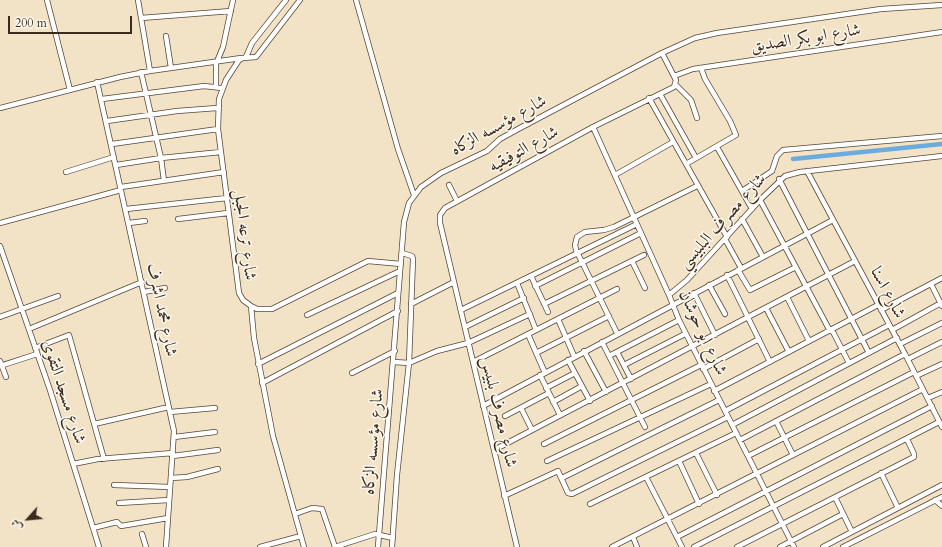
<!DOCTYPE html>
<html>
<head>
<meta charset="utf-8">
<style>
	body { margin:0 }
	#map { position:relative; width:942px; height:547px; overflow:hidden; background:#f2e2c6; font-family:Cardo,Amiri,serif }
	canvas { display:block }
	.north { position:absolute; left:8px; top:499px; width:40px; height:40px; -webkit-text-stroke:3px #fbf7ec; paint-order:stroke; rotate:243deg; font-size:11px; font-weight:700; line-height:16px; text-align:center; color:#3b2a1e }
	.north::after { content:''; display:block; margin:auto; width:14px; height:18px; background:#3b2a1e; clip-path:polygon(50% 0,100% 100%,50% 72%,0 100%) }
	.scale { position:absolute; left:8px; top:16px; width:124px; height:18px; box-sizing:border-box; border:2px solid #3b2a1e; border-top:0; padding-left:5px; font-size:12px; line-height:14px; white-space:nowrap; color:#3b2a1e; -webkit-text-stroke:3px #fbf7ec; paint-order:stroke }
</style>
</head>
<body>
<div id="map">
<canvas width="942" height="547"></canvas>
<div class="north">ش</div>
<div class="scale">200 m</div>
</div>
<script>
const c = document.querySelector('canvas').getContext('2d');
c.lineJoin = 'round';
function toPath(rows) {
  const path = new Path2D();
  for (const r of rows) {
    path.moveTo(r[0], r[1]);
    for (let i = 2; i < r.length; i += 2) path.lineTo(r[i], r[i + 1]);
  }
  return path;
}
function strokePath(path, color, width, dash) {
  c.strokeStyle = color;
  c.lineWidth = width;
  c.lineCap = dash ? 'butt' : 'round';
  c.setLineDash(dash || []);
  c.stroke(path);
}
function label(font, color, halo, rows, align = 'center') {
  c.font = font + ' Cardo,Amiri,serif';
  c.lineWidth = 3;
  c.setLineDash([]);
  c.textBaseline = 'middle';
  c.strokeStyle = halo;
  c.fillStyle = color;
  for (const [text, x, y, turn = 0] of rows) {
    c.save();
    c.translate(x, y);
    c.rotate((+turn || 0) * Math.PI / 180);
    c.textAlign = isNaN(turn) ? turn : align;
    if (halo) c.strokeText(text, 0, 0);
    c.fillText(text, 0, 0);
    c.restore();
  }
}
strokePath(toPath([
	[793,159,942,144]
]), '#6bacdf', 4.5);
const street = toPath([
	[47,0,70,90],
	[138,0,150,71],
	[300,0,256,57,243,58,239,60,226,80,219,99,218,129,239,293,243,300,251,306,257,309,272,309,368,261,401,264],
	[356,0,398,149,414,195],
	[141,18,231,11],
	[166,36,171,68],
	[246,57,252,43,286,0],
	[141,72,161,158,164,181],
	[674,76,693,69,942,32],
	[97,82,174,431,166,547],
	[676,85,691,100,697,118],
	[216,87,216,64,223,47,233,0],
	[660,94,696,158],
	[649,98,727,237],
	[102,99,204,86,222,88],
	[0,108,120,77,150,71,241,58],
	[107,121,177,111,217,108],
	[593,127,669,295,679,320,794,547],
	[112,144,218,129],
	[717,147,752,209],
	[686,164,736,135,730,121,705,79,701,68],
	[116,165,161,158,221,152],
	[807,171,905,354,942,427],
	[66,172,114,157],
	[615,175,673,142],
	[779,179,869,353],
	[449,185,457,201],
	[121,187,224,172],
	[742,191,772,171,777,156,783,150,942,136],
	[760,200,830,331],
	[126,209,227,198],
	[178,219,228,213],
	[742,219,763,257],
	[0,223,121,190],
	[129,223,145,221],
	[725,239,741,268],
	[0,246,50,390,99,547],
	[632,261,645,288],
	[738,270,750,290,796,267],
	[727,275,770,362],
	[531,276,548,312],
	[517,283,536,330],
	[931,284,942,306],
	[709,285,725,314],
	[535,286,641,233],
	[144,292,165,288],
	[694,293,715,335],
	[669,295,687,280,760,200,785,176,800,172,942,156],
	[787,297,809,341],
	[411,304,454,282],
	[544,304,644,255],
	[251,306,254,338,273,436,304,547],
	[766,308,789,352],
	[461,310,637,224],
	[881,310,942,278],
	[307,315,400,271],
	[0,317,58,296],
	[558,319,574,356],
	[465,327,524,298],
	[29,329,142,282],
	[832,330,849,363],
	[892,330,941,303],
	[617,333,576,250,575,245,577,237,585,232,604,230,614,227,697,186],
	[528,334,545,373],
	[602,342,645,427],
	[900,344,942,323],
	[35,348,69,335,104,459],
	[584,351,606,392],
	[617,352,631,379],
	[536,353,609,316],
	[609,356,679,320],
	[908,359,942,342],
	[568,360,590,401],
	[0,361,6,377],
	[394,362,409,363,437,351,468,343,530,314],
	[473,362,617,289],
	[258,364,398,293],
	[624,365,685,334],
	[0,366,37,354],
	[703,369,759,339],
	[352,373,395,351],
	[540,375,560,415],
	[916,376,942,364],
	[262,383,398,311],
	[546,388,575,373],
	[714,391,878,305],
	[928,398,942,392],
	[553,402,582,386],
	[483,406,833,220],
	[521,408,532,430],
	[725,411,889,325],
	[170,412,215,408],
	[505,416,549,393],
	[776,421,793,455],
	[94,424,169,407],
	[732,425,897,338],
	[174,437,215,432],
	[740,440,905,354],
	[544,444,701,365],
	[494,450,855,261],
	[696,453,717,495],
	[173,456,218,450],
	[748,456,914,372],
	[547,461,711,384],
	[679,461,699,504],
	[73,464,98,459,173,453],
	[881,473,898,508],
	[646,477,682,547],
	[171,478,187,477,218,469],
	[562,478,719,400],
	[114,485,170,487],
	[504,496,558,471,568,493,572,494,728,417],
	[835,497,852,532],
	[935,500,942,506],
	[119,503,169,500],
	[590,504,736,433],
	[295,514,312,508,322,509,335,547],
	[93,528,117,522,121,526,168,518],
	[142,534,146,547],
	[633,537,637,547],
	[677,537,932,406],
	[260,547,301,536],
	[335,547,375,534,393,538],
	[378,547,404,222,409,203,421,187,441,173,487,151,500,139,520,128,662,53,695,38,717,33,881,9,942,5],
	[392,547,397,475,409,363,413,259,412,256,402,253],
	[517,547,454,282,440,223,440,215,445,208,593,127,674,87,676,80,662,53],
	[612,547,923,389],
	[694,547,939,422],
	[737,547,914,457,914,454,907,439],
	[780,547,843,514],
	[823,547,942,485],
	[843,547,942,497]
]);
strokePath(street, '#564637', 6);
strokePath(street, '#fff', 4.5);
label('17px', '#3b2a1e', '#fbf7ec', [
	["شارع ابو بكر الصديق",806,39,-9],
	["شارع مؤسسه الزكاه",499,126,-29],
	["شارع التوفيقيه",524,150,-29],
	["شارع مصرف البلبيسي",723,222,-48],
	["شارع ترعه الجبل",244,235,83],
	["شارع اسنا",887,293,62],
	["شارع محمد اشرف",161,310,78],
	["شارع ابو حوشان",702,333,65],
	["شارع مسجد التقوى",63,392,72],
	["شارع مصرف بلبيس",498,412,77],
	["شارع مؤسسه الزكاه",374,442,-85]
]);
</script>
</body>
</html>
